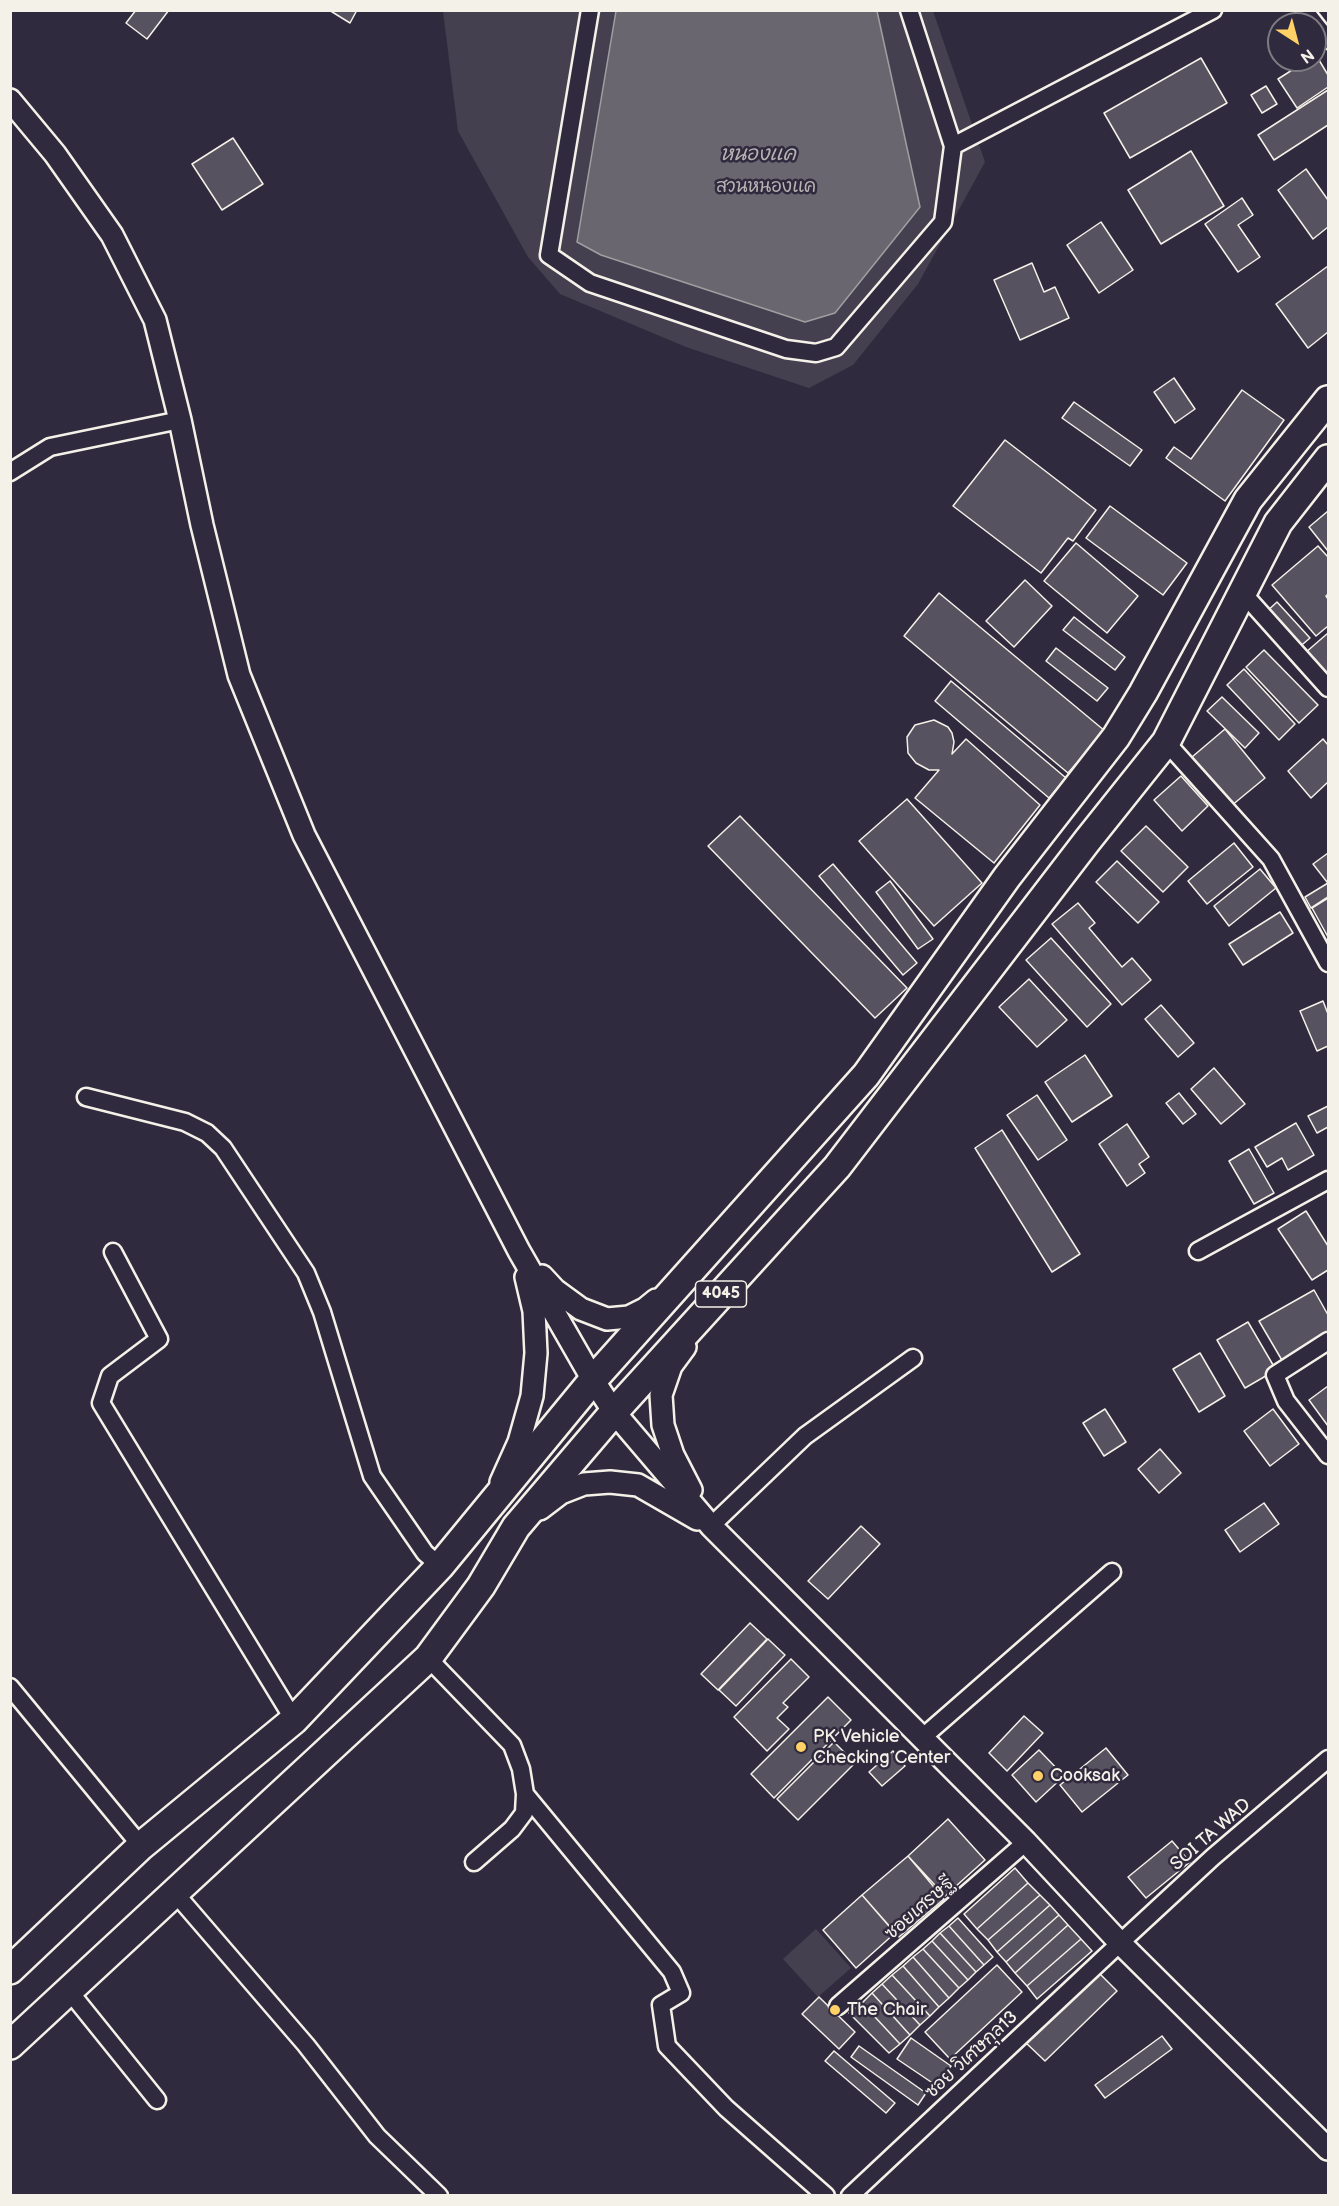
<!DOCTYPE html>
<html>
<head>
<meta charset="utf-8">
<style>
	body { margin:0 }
	#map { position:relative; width:1339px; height:2206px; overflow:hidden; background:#2f2a3d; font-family:"Balsamiq Sans",sans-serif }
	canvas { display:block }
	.frame { position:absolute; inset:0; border:12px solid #f4f1e8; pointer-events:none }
	.north { position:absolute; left:1267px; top:12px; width:60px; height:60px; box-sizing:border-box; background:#2f2a3d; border:2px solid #7e7a81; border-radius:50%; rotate:144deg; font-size:16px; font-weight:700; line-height:24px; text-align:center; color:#f4f1e8 }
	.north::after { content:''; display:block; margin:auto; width:21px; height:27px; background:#ffd166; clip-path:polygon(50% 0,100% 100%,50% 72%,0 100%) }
</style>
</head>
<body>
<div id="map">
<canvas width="1339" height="2206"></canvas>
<div class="frame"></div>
<div class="north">N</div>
</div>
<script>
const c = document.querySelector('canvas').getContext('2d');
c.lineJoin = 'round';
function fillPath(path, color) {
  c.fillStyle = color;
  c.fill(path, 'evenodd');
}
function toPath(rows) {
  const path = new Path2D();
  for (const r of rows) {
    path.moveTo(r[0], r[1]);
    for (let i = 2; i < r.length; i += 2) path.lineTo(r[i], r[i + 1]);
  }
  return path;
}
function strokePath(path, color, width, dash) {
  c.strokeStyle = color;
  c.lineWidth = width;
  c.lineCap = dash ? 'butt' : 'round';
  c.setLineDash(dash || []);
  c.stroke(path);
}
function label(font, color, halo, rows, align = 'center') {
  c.font = font + ' "Balsamiq Sans","Playpen Sans Thai",sans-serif';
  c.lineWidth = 5;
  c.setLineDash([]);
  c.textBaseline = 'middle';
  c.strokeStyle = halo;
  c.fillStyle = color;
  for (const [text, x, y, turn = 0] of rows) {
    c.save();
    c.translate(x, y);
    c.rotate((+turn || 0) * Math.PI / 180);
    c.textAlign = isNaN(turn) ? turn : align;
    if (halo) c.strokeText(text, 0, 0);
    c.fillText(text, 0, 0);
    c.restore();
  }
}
fillPath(toPath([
	[443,11,933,11,985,162,918,284,853,365,809,388,686,347,560,294,528,257,458,131],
	[816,1929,851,1968,818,1997,783,1959]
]), '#454050');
const water = toPath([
	[616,11,877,11,920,207,835,313,805,322,601,255,577,242,616,11]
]);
fillPath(water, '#6a6670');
strokePath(water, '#a19ea0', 1.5);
const building = toPath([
	[136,10,169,10,147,39,126,23,136,10],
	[329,10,357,10,350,23,329,10],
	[1316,55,1328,75,1328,87,1297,108,1278,79,1308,60,1315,60,1316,55],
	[1201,58,1227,103,1130,158,1104,113,1201,58],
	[1266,86,1277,104,1262,113,1251,95,1266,86],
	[1328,90,1328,125,1274,160,1258,135,1328,90],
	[233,138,263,184,222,210,192,164,233,138],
	[1191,151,1224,206,1161,244,1128,190,1191,151],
	[1306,169,1328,200,1328,227,1313,239,1278,190,1306,169],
	[1242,198,1253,215,1238,225,1260,257,1238,272,1205,224,1242,198],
	[1101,222,1133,270,1099,293,1067,245,1101,222],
	[1032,263,1044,292,1055,287,1069,318,1020,340,994,280,1032,263],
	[1328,266,1328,332,1308,348,1276,304,1328,266],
	[1174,378,1195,409,1175,423,1154,392,1174,378],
	[1242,390,1284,420,1225,501,1166,458,1174,447,1191,459,1242,390],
	[1074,402,1142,450,1130,466,1062,418,1074,402],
	[1005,440,1096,510,1073,541,1068,538,1041,573,953,506,1005,440],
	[1110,506,1187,563,1163,595,1086,538,1110,506],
	[1328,511,1328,551,1309,527,1328,511],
	[1076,543,1138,596,1107,633,1044,581,1076,543],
	[1318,546,1328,557,1328,594,1326,596,1328,599,1328,626,1316,636,1272,585,1318,546],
	[1025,580,1052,606,1014,647,986,621,1025,580],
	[939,593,1105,731,1068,773,904,636,939,593],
	[1277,602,1310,638,1297,649,1265,613,1277,602],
	[1074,617,1125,657,1115,670,1063,630,1074,617],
	[1328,633,1328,680,1305,653,1328,633],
	[1056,648,1108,688,1097,701,1046,661,1056,648],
	[1264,650,1318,705,1299,723,1246,667,1264,650],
	[1244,669,1295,724,1279,740,1227,685,1244,669],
	[951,681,1066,778,1049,798,935,701,951,681],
	[1222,697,1259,733,1245,748,1207,711,1222,697],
	[934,720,948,727,952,733,954,742,952,754,966,739,1040,805,994,863,915,798,939,770,929,770,916,763,908,753,907,737,915,725,934,720],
	[1225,729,1265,778,1231,806,1192,757,1225,729],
	[1323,739,1328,745,1328,782,1311,798,1288,771,1323,739],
	[1181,776,1208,806,1182,831,1154,800,1181,776],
	[907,799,982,883,934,926,859,841,907,799],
	[740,816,907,988,875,1018,708,846,740,816],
	[1146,826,1188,867,1163,892,1121,851,1146,826],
	[1234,843,1253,867,1207,904,1188,881,1234,843],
	[1328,853,1328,880,1327,882,1313,864,1328,853],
	[1117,861,1159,902,1138,923,1096,882,1117,861],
	[833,864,917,963,903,975,819,876,833,864],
	[1260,869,1276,888,1229,926,1214,906,1260,869],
	[890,881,933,939,918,949,876,892,890,881],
	[1328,883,1328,897,1311,908,1305,897,1328,883],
	[1328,898,1328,937,1312,908,1328,898],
	[1078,903,1095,923,1089,928,1122,967,1132,958,1151,980,1122,1005,1052,924,1078,903],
	[1280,912,1293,933,1243,965,1229,944,1280,912],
	[1051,938,1111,1004,1087,1027,1026,960,1051,938],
	[1029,979,1067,1020,1037,1047,999,1007,1029,979],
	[1323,1001,1328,1014,1328,1046,1317,1051,1300,1011,1323,1001],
	[1161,1005,1194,1043,1178,1057,1145,1019,1161,1005],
	[1085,1055,1112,1096,1072,1122,1045,1082,1085,1055],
	[1214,1068,1245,1104,1221,1124,1191,1089,1214,1068],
	[1179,1093,1196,1114,1183,1124,1166,1103,1179,1093],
	[1037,1095,1067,1140,1038,1160,1007,1115,1037,1095],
	[1328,1106,1328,1127,1317,1133,1308,1116,1328,1106],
	[1296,1123,1314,1155,1288,1170,1282,1158,1267,1167,1255,1147,1296,1123],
	[1127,1124,1149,1157,1139,1164,1145,1173,1127,1186,1099,1144,1127,1124],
	[1002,1130,1080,1254,1052,1272,975,1148,1002,1130],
	[1249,1149,1274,1193,1254,1204,1229,1161,1249,1149],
	[1306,1211,1328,1246,1328,1270,1312,1280,1278,1229,1306,1211],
	[1314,1290,1328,1315,1328,1336,1283,1362,1259,1321,1314,1290],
	[1248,1322,1276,1370,1245,1388,1217,1340,1248,1322],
	[1200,1353,1225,1396,1199,1412,1173,1369,1200,1353],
	[1328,1386,1328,1426,1309,1400,1328,1386],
	[1105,1409,1126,1442,1104,1456,1083,1423,1105,1409],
	[1273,1409,1299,1444,1270,1466,1244,1431,1273,1409],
	[1160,1449,1181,1473,1159,1493,1138,1469,1160,1449],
	[1264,1503,1279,1524,1240,1552,1225,1530,1264,1503],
	[861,1526,880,1544,828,1599,808,1581,861,1526],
	[750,1623,767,1639,718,1690,701,1674,750,1623],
	[768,1639,785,1655,736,1706,719,1690,768,1639],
	[791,1659,809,1677,783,1703,788,1707,777,1718,789,1729,767,1751,734,1717,791,1659],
	[828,1697,851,1720,774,1798,751,1774,828,1697],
	[1024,1716,1043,1733,1007,1771,989,1753,1024,1716],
	[834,1742,855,1763,798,1820,777,1799,834,1742],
	[1106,1748,1128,1775,1082,1812,1060,1785,1106,1748],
	[1039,1750,1064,1776,1036,1802,1012,1775,1039,1750],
	[893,1751,905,1766,882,1786,869,1772,893,1751],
	[948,1819,985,1860,945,1896,908,1856,948,1819],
	[1172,1841,1190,1862,1146,1898,1128,1877,1172,1841],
	[908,1856,944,1899,899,1937,862,1895,908,1856],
	[1015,1868,1028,1883,977,1929,964,1914,1015,1868],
	[1028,1883,1040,1895,988,1940,977,1929,1028,1883],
	[862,1895,895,1933,856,1968,823,1930,862,1895],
	[1040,1895,1050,1905,997,1952,988,1940,1040,1895],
	[1050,1905,1059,1915,1006,1962,997,1952,1050,1905],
	[1059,1915,1068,1925,1015,1973,1006,1962,1059,1915],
	[958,1918,993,1957,984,1965,949,1926,958,1918],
	[1068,1925,1081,1939,1027,1986,1015,1973,1068,1925],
	[949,1926,984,1965,976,1972,940,1933,949,1926],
	[940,1933,976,1972,968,1980,932,1941,940,1933],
	[1081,1939,1092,1951,1037,1999,1027,1986,1081,1939],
	[932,1941,968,1980,959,1988,923,1949,932,1941],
	[923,1949,959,1988,949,1998,913,1957,923,1949],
	[913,1957,949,1998,939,2007,903,1966,913,1957],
	[997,1965,1022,1992,950,2059,925,2032,997,1965],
	[903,1966,939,2007,930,2016,892,1975,903,1966],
	[1099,1973,1117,1991,1045,2061,1024,2041,1099,1973],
	[892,1975,930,2016,920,2025,882,1984,892,1975],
	[882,1984,920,2025,910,2035,872,1993,882,1984],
	[872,1993,910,2035,900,2044,862,2003,872,1993],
	[819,1997,855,2032,839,2049,802,2014,819,1997],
	[862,2003,900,2044,889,2053,849,2013,862,2003],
	[1162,2036,1172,2049,1105,2098,1095,2085,1162,2036],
	[911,2038,951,2066,937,2086,897,2059,911,2038],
	[859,2046,926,2093,918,2105,851,2057,859,2046],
	[834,2051,895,2103,886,2113,825,2061,834,2051]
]);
fillPath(building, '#56525f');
strokePath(building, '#f4f1e8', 1.5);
const minor = toPath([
	[590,10,549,255,590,283,786,349,816,353,836,347,943,222,953,146,909,10],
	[1304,10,1315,24],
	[1315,24,1328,40],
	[953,146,1213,10],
	[10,472,50,447,180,420],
	[1242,592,1328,688],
	[1166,742,1271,859,1328,963],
	[86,1097,185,1122,207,1133,223,1148,306,1273,322,1312,372,1476,425,1553,440,1566],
	[1198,1251,1328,1180],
	[113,1252,159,1339,110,1376,101,1403,294,1720],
	[1328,1341,1275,1375,1286,1401,1328,1455],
	[711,1526,805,1436,913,1358],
	[428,1658,512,1745,521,1769,525,1794,524,1813,512,1829,474,1862],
	[10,1687,141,1846],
	[923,1737,1112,1572],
	[525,1794,672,1972,681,1993,661,2005,667,2046,726,2108,826,2196],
	[175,1893,306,2045,377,2136,439,2196],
	[70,1992,157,2100],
	[838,2006,1026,1842],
	[850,2196,1120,1943,1213,1857,1328,1759]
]);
const tertiary = toPath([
	[10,100,55,154,112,235,155,320,180,420,202,525,239,675,304,835,519,1251,593,1380,614,1412,711,1526,1026,1842,1120,1943,1328,2149],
	[542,1276,555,1290,581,1309,607,1319,629,1317,645,1309,656,1300],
	[685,1347,671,1366,661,1395,663,1425,673,1455,691,1490],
	[501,1482,519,1442,532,1396,536,1353,534,1311,526,1277],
	[540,1509,561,1493,584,1484,610,1482,638,1485,697,1519]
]);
const primary = toPath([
	[10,1970,141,1846,294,1720,440,1566,593,1380,866,1075,1007,877,1116,737,1143,693,1248,500,1328,400],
	[10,2045,428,1658,481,1586,516,1527,614,1412,837,1167,1087,841,1166,742,1278,523,1328,459]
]);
strokePath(minor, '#f4f1e8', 21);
strokePath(tertiary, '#f4f1e8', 26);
strokePath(primary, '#f4f1e8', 32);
strokePath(minor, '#2f2a3d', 16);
strokePath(tertiary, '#2f2a3d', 21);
strokePath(primary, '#2f2a3d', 27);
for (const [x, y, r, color] of [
	[801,1747,6,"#ffd166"],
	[1038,1776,6,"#ffd166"],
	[835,2010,6,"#ffd166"]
]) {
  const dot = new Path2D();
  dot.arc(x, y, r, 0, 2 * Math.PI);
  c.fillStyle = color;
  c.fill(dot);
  strokePath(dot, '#2f2a3d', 2);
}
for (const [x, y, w] of [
	[721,1294,51]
]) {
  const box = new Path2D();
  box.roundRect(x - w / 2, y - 13, w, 26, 4.5);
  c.fillStyle = '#2f2a3d';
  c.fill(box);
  strokePath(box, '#f4f1e8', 1.5);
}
label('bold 16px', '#f4f1e8', null, [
	["4045",721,1294]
]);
label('18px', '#b7b3b3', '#2f2a3d', [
	["สวนหนองแค",766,187]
]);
label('18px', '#f4f1e8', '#2f2a3d', [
	["PK Vehicle",813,1737],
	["Checking Center",813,1758],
	["Cooksak",1050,1776],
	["The Chair",847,2010]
], 'left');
label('18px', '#f4f1e8', '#2f2a3d', [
	["SOI TA WAD",1211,1835,-41],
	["ซอยเศรษฐี",920,1909,-41],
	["ซอย วิเศษกุล13",972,2055,-43]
]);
label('italic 20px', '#b6b2b2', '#2f2a3d', [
	["หนองแค",758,155]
]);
</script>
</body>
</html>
